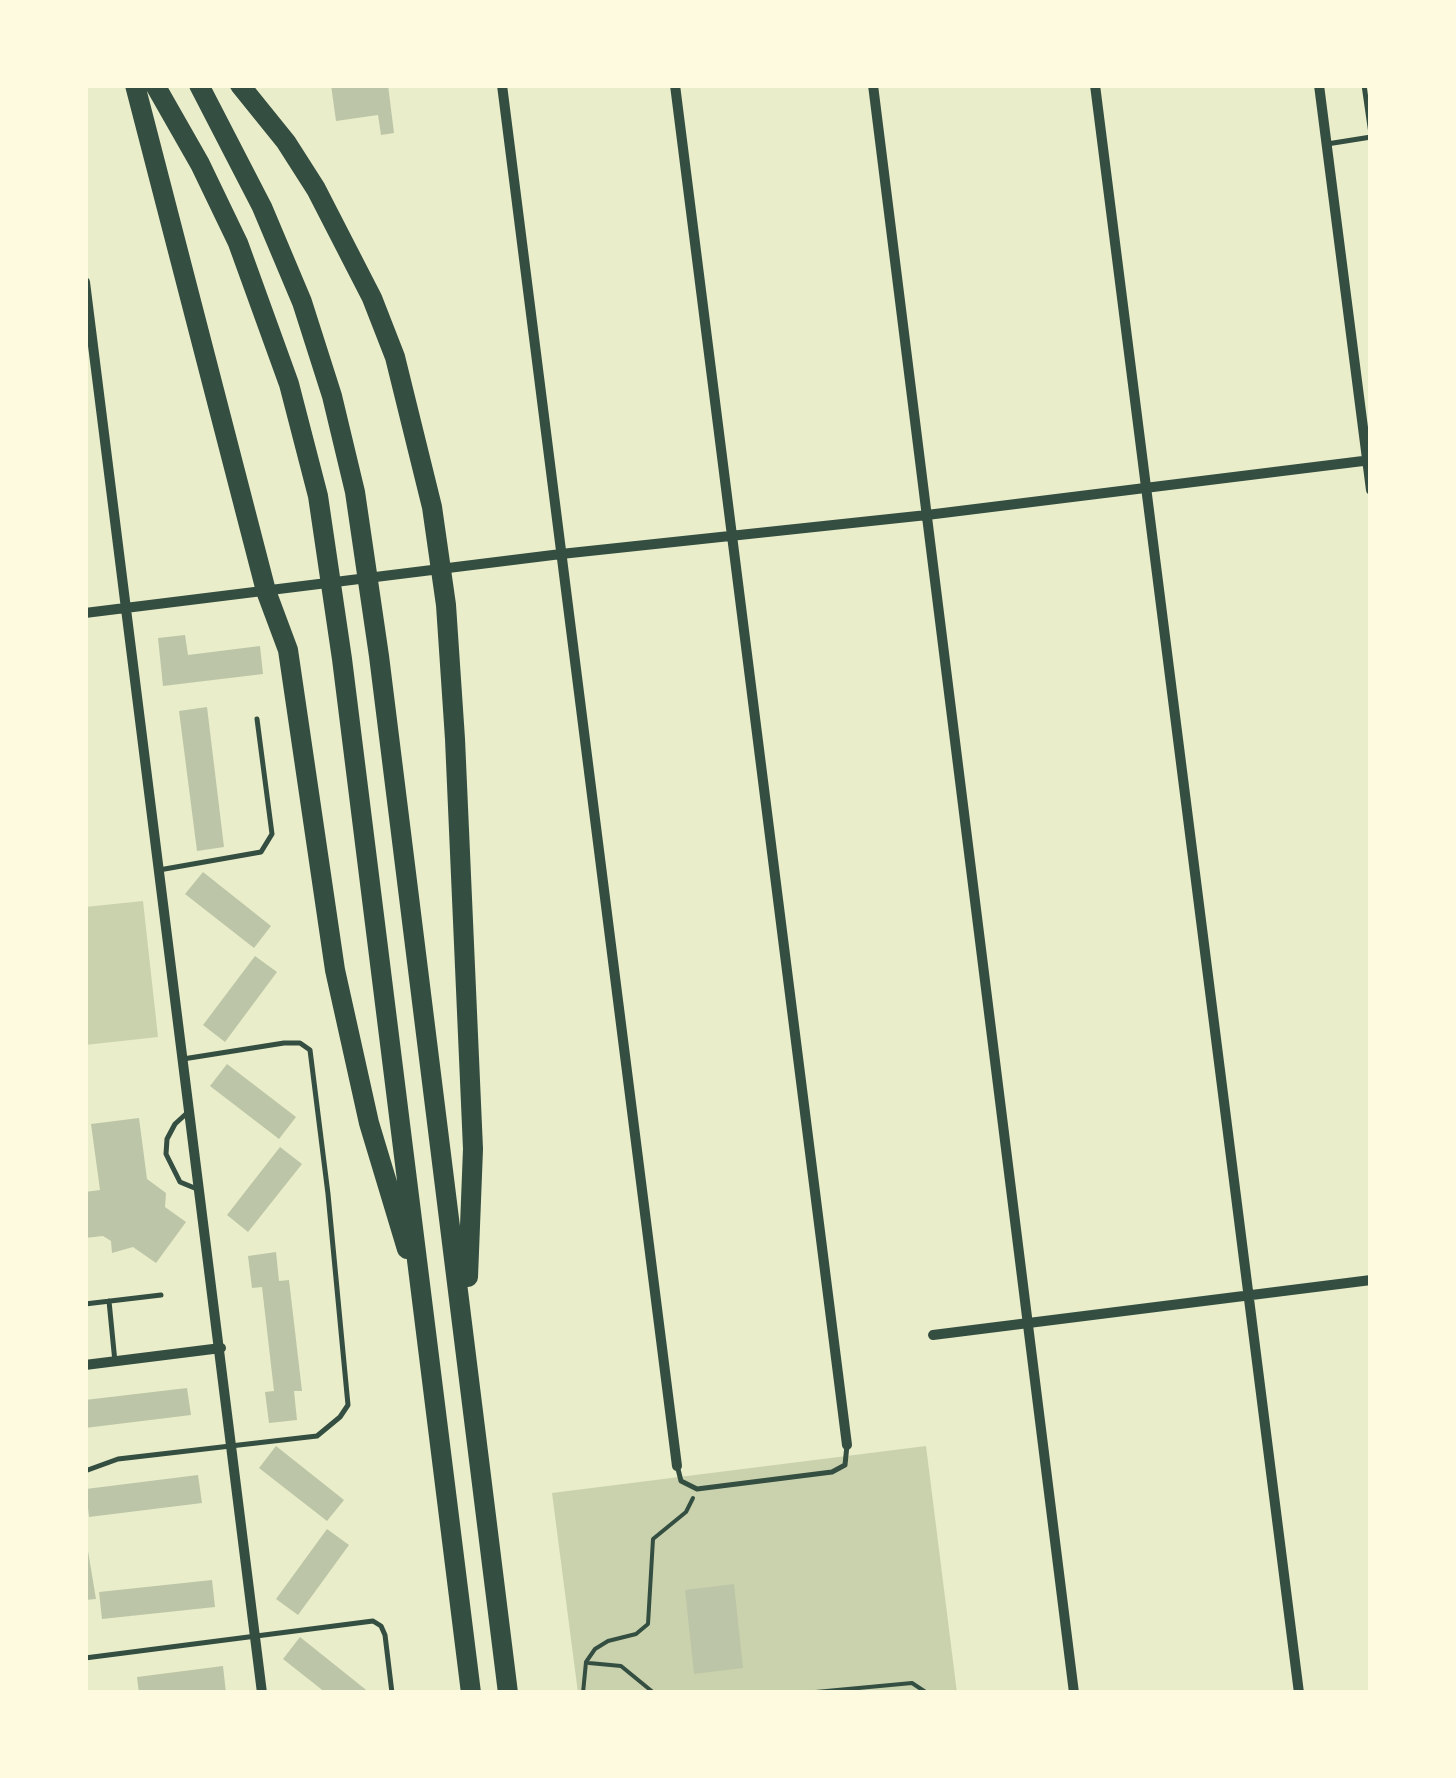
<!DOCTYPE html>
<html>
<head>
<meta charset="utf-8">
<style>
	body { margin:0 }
	#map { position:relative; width:1456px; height:1778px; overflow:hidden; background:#e9edc9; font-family:Montserrat,sans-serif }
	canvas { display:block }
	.frame { position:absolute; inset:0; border:88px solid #fefae0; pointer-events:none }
</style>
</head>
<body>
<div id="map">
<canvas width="1456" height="1778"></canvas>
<div class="frame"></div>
</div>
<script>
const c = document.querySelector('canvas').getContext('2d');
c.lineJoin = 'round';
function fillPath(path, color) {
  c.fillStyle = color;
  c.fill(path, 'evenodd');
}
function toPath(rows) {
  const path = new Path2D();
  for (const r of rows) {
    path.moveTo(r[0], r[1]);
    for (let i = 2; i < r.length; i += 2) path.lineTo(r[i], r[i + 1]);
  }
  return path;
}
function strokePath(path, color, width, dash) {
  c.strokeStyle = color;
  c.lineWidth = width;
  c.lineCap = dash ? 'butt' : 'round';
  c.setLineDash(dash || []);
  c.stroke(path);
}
fillPath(toPath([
	[143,901,158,1037,85,1045,85,907],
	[926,1446,957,1693,578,1693,552,1493]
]), '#cad2ad');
fillPath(toPath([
	[331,85,388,85,394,133,381,135,378,115,336,121],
	[185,635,188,655,260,646,263,674,163,686,158,638],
	[207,707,224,847,197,851,179,711],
	[203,872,271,926,254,948,185,894],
	[255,956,277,972,225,1042,203,1025],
	[227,1064,296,1117,279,1139,210,1086],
	[139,1118,147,1179,166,1193,165,1207,186,1222,156,1263,133,1247,112,1253,111,1241,103,1236,85,1238,85,1192,100,1190,91,1124],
	[280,1147,302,1164,248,1232,227,1215],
	[276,1252,279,1281,289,1280,302,1391,294,1391,297,1420,269,1423,265,1392,274,1391,262,1287,252,1288,248,1256],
	[187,1388,191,1415,85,1428,85,1400],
	[276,1446,344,1500,327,1521,259,1468],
	[198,1475,202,1503,89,1517,86,1489],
	[327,1529,349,1545,298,1615,276,1599],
	[85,1533,96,1599,85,1600],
	[212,1580,215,1607,102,1619,99,1592],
	[734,1584,743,1668,694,1674,685,1590],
	[300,1637,370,1693,326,1693,283,1659],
	[223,1666,226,1693,139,1693,137,1677]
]), '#bcc5a7');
strokePath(toPath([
	[589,1663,621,1666,654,1693],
	[583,1693,586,1662,595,1649,608,1641,636,1634,648,1624,653,1539,686,1512,693,1498],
	[805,1693,912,1683,927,1693]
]), '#344e41', 4);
strokePath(toPath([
	[1364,85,1371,134],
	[1327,144,1371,137],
	[159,870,261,852,272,834,257,719],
	[187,1113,175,1124,167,1139,166,1154,180,1182,197,1189],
	[109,1301,115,1362],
	[85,1304,161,1295],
	[678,1469,681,1481,697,1489,832,1472,845,1465,847,1445],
	[85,1471,118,1459,317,1436,340,1417,348,1405,328,1194,310,1050,300,1043,284,1043,183,1059],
	[85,1658,373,1621,381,1626,385,1635,392,1693]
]), '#344e41', 5);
strokePath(toPath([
	[502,85,677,1466],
	[675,85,847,1445],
	[873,85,1074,1693],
	[1095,85,1299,1693],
	[1319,85,1371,490],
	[85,282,262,1693],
	[85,613,561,554,927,515,1371,460],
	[933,1335,1371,1280],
	[85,1365,221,1348]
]), '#344e41', 10);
strokePath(toPath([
	[135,85,266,591,288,650,335,970,369,1123,407,1249],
	[155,85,200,164,238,243,289,384,318,496,342,659,471,1693],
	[199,85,262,207,302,302,332,396,355,492,379,656,508,1693],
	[240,85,286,142,316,189,372,298,395,357,432,507,446,605,455,739,473,1149,468,1277]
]), '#344e41', 20);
</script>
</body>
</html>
